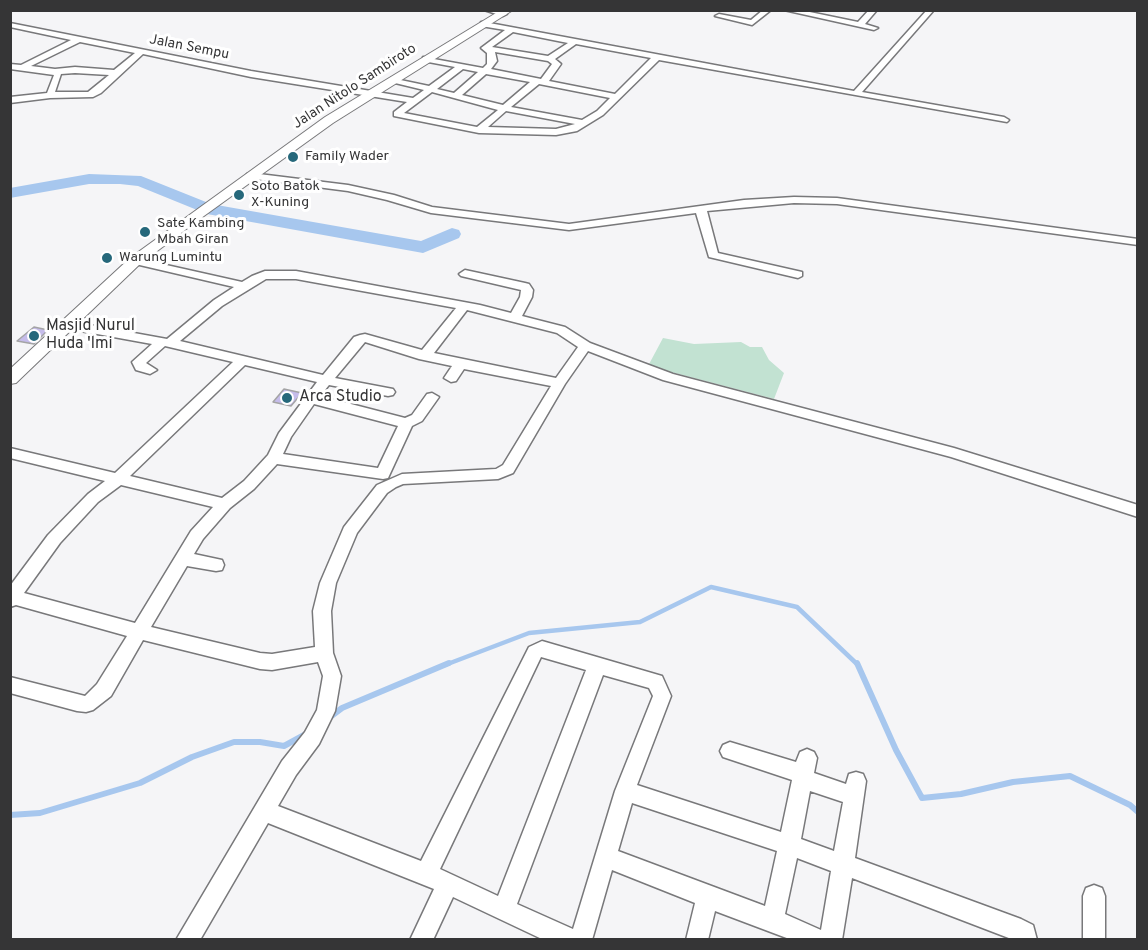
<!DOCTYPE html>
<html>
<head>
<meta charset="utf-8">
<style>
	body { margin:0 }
	#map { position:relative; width:1148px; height:950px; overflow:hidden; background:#f5f5f7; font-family:Overpass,sans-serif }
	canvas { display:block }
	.frame { position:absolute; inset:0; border:12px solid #353536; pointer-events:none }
</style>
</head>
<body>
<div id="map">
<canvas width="1148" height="950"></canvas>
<div class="frame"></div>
</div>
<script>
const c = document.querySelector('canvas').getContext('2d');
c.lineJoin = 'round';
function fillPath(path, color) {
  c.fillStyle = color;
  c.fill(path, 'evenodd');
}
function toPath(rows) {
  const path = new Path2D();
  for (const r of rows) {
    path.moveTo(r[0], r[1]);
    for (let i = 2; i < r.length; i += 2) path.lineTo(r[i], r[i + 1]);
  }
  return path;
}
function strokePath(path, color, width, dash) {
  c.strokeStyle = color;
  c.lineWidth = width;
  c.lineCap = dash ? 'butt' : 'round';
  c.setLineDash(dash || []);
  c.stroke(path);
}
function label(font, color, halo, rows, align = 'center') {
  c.font = font + ' Overpass,sans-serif';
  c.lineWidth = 6;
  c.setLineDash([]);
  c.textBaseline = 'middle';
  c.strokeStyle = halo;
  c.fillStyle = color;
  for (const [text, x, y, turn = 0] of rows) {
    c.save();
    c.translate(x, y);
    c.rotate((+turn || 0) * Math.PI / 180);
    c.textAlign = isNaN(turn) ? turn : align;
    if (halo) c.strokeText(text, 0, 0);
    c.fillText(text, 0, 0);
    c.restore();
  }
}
fillPath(toPath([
	[663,338,694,344,741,342,750,347,762,347,769,360,784,373,774,399,648,366]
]), '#c2e2d2');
strokePath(toPath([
	[445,665,529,633,640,622,711,587,797,607,858,665]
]), '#a7c7ee', 4.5);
strokePath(toPath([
	[857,663,896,750,922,798,961,794,1013,782,1070,776,1130,805,1138,812],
	[330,717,342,708,449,663],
	[10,815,40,813,140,783,192,757,234,742,260,742,284,746,306,734]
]), '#a7c7ee', 6);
fillPath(toPath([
	[89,174,141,176,211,204,421,241,452,228,459,230,461,234,459,238,423,253,207,214,138,186,120,184,89,184,10,198,10,188,89,174]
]), '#a7c7ee');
const building = toPath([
	[34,327,48,330,34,344,17,341,34,327],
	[284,389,302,393,291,406,273,402,284,389]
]);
fillPath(building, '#c5bcea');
strokePath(building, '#a4a4a5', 1.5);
const minor = toPath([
	[484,10,498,10,507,14,503,16,484,10],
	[763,10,771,10,752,25,715,16,719,14,751,20,763,10],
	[784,10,800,10,858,22,869,10,877,10,865,24,878,28,874,30,784,10],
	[927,10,934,10,862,92,1004,117,1009,120,1007,122,659,60,603,115,577,131,556,135,479,133,394,116,394,112,407,102,251,77,143,54,101,93,93,97,50,98,10,103,10,97,47,93,54,75,10,69,10,64,21,65,71,40,10,27,10,23,251,71,413,98,424,90,391,82,391,78,429,86,455,67,423,61,423,57,483,68,487,64,487,53,481,48,505,30,481,26,481,22,484,22,854,91,927,10],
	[513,32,568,43,548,56,492,47,513,32],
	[80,42,135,53,114,70,75,67,55,69,31,66,80,42],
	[576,44,651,58,615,94,549,81,561,64,555,59,576,44],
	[495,52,548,61,552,64,541,79,491,69,497,61,495,52],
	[463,69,478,72,454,93,437,89,463,69],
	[75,73,109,75,88,92,55,92,61,74,75,73],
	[486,74,530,82,503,105,462,95,486,74],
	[539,84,610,98,597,111,582,120,511,107,539,84],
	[432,92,498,110,477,127,404,113,432,92],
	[506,111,575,124,556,129,488,127,506,111],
	[251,173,348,185,394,195,432,207,569,224,744,200,794,197,837,198,1138,239,1138,245,837,204,794,203,707,211,718,253,802,272,802,276,798,278,709,257,696,213,569,230,431,213,387,200,348,191,247,178,247,174,251,173],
	[135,258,242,282,252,276,265,271,296,271,480,305,511,313,520,297,521,290,461,276,459,274,465,270,525,283,529,284,533,290,532,297,522,316,565,327,590,343,673,374,954,448,1138,505,1138,517,951,457,663,380,588,351,565,384,513,473,498,479,403,484,396,487,387,493,357,533,336,583,331,611,333,653,341,676,335,711,319,744,296,775,278,806,421,861,529,647,542,641,662,676,671,696,637,785,781,832,792,780,723,757,720,751,723,745,730,742,796,762,800,752,807,749,814,752,817,758,814,773,846,784,849,774,856,772,863,774,866,781,855,858,1021,919,1033,925,1037,940,1014,940,852,878,842,940,792,940,715,911,708,940,686,940,695,903,612,870,592,940,544,940,453,897,433,940,410,940,434,889,268,823,200,940,176,940,282,761,305,732,317,710,323,676,318,662,272,670,260,669,143,640,111,696,93,710,86,712,77,711,10,693,10,677,85,696,97,684,127,636,16,605,10,607,10,586,48,535,88,494,105,481,10,458,10,448,115,473,233,362,165,346,146,363,157,370,150,374,136,370,132,362,152,344,64,328,62,325,64,322,68,321,167,339,214,300,234,287,131,263,131,259,135,258],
	[266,279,296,279,456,308,422,350,365,334,360,335,354,337,323,375,180,341,222,306,266,279],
	[467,310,557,333,578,347,556,378,434,353,467,310],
	[365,342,419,359,452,366,444,378,451,382,456,381,464,369,551,386,503,465,496,469,402,474,377,485,344,527,320,583,313,611,315,647,272,654,260,653,151,627,187,566,216,571,222,570,224,565,222,560,194,554,203,539,230,508,254,489,277,464,383,479,388,478,412,426,422,421,439,397,432,393,427,394,412,415,405,418,320,396,329,385,388,396,393,395,395,392,393,389,335,378,365,342],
	[245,365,317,382,279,433,268,455,244,481,222,498,130,476,245,365],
	[314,404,398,426,378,468,283,454,291,437,314,404],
	[121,485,213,507,191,531,135,623,24,593,60,543,98,502,121,485],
	[541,657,586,670,498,896,440,869,541,657],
	[603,675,649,688,653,696,615,791,573,929,517,904,603,675],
	[810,791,843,802,834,851,801,839,810,791],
	[632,803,777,851,765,906,618,851,632,803],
	[797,858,831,871,821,930,785,914,797,858],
	[1094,885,1102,888,1105,896,1105,940,1083,940,1083,896,1086,888,1094,885]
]);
const tertiary = toPath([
	[501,10,513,10,333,123,197,221,140,264,16,383,10,384,10,369,130,258,325,117,501,10]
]);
strokePath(minor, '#78787a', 3);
strokePath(tertiary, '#78787a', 2);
fillPath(minor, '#fff');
fillPath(tertiary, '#fff');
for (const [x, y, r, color] of [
	[293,157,6,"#26687b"],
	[239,195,6,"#26687b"],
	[145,232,6,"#26687b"],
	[107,258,6,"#26687b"],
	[34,336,6,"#26687b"],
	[287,398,6,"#26687b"]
]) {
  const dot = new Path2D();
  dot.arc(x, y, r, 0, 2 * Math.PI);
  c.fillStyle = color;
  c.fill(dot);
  strokePath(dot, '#fff', 2);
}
label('14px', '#353536', '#fff', [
	["Jalan Sempu",189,48,11],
	["Jalan Nitolo Sambiroto",355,87,-33]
]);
label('14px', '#353536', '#fff', [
	["Family Wader",305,157],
	["Soto Batok",251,187],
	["X-Kuning",251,203],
	["Sate Kambing",157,224],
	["Mbah Giran",157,240],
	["Warung Lumintu",119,258]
], 'left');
label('16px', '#353536', '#fff', [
	["Masjid Nurul",46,327],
	["Huda 'lmi",46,345],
	["Arca Studio",299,398]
], 'left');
</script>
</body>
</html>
